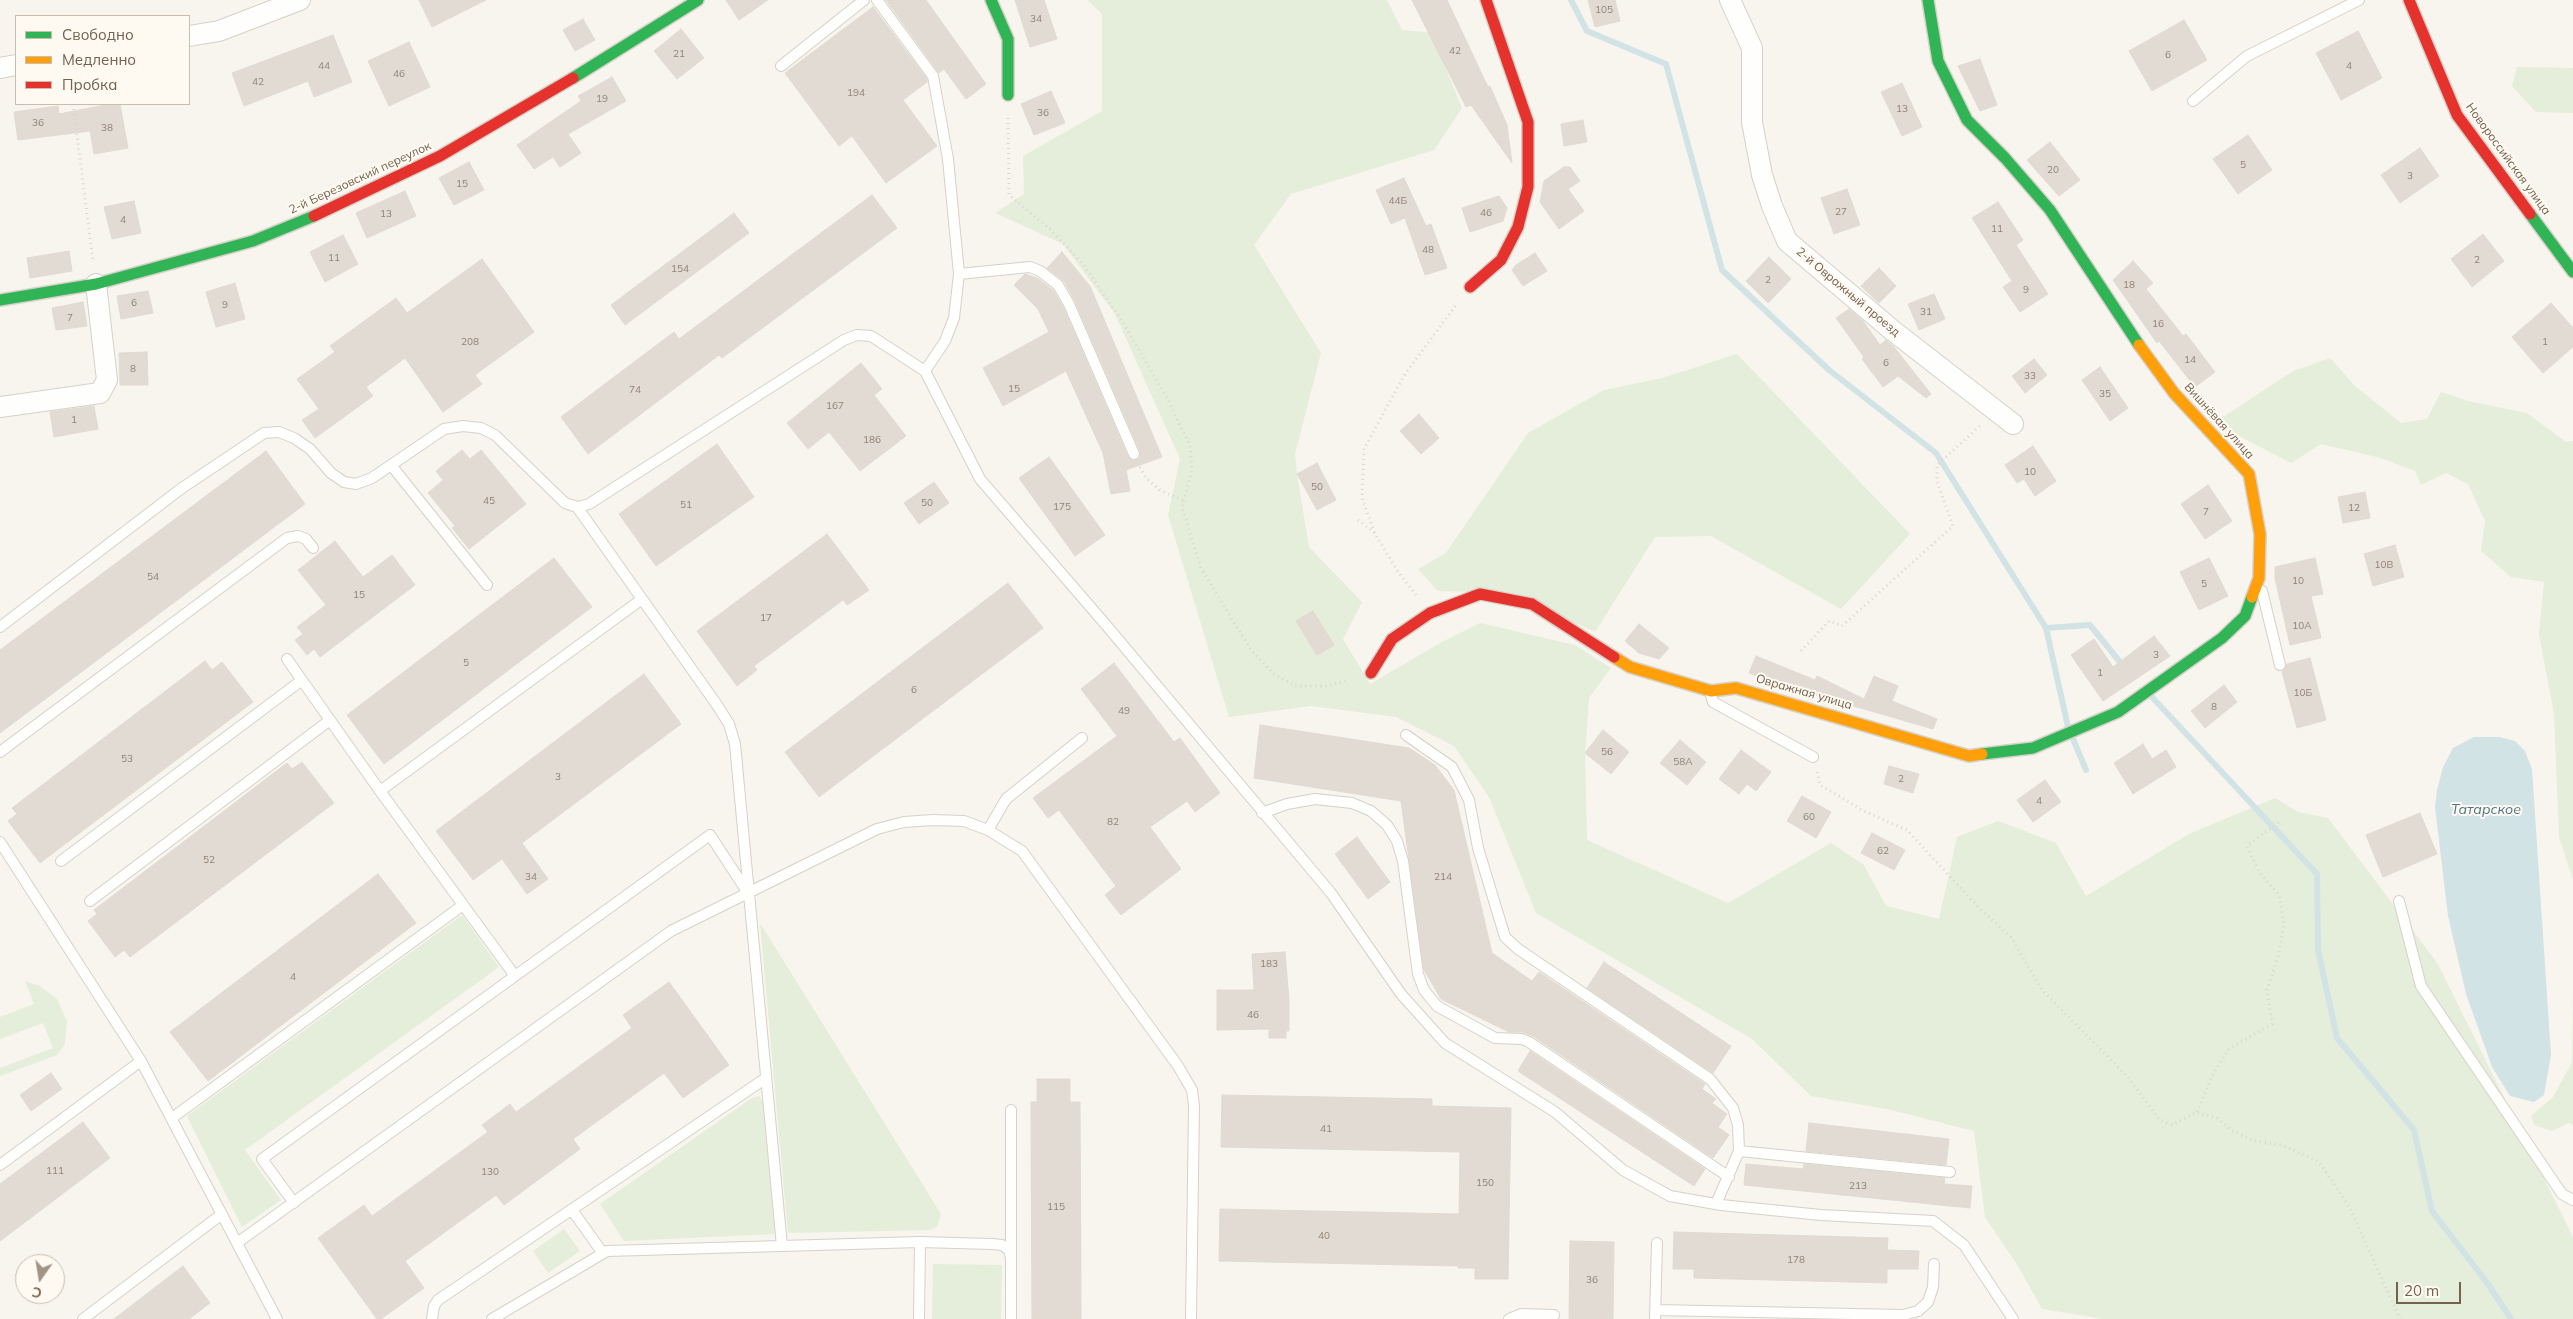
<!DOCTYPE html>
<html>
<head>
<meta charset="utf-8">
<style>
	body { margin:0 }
	#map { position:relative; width:2573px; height:1319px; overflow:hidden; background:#f8f5ee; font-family:Mulish,sans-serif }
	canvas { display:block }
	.legend { position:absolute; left:15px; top:15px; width:175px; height:90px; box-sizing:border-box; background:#fefaf2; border:1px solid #c7bdb1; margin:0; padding:6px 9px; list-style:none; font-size:15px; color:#746150 }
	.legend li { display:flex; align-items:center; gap:10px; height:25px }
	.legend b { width:25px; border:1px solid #c7bdb1 }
	.north { position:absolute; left:15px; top:1254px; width:50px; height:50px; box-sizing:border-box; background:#fefaf2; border:1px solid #c7bdb1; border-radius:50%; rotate:193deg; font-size:14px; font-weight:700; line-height:20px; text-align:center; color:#746150 }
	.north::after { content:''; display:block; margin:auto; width:18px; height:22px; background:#a29587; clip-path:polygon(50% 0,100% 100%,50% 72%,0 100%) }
	.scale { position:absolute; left:2396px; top:1282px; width:65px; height:22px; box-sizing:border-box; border:2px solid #746150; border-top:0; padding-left:6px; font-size:15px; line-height:18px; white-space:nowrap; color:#746150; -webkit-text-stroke:4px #fefaf2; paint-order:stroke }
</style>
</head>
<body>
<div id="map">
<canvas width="2573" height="1319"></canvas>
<ul class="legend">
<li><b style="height:6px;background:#30b455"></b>Свободно</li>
<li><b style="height:6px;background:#ff9f0a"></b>Медленно</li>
<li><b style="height:6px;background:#e5322d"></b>Пробка</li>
</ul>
<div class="north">С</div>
<div class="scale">20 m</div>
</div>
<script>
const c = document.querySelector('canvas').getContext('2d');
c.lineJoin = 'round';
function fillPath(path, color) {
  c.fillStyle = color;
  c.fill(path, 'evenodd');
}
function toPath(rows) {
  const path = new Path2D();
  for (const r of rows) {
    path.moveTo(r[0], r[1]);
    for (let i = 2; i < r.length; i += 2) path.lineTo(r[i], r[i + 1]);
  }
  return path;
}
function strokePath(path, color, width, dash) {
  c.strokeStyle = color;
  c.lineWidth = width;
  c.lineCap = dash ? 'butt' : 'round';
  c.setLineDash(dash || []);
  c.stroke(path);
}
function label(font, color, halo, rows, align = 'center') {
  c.font = font + ' Mulish,sans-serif';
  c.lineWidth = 4;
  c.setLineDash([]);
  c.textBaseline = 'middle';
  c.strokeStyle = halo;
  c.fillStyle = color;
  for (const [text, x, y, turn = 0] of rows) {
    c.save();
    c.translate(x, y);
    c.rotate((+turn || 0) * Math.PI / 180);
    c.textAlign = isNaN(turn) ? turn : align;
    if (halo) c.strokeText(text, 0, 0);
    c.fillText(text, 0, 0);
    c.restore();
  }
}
fillPath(toPath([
	[1087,0,1387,0,1402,30,1434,33,1432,35,1462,108,1434,150,1291,194,1254,245,1321,353,1295,454,1297,474,1309,547,1362,602,1343,639,1370,684,1442,642,1480,623,1575,645,1611,668,1589,698,1585,753,1587,840,1728,903,1831,843,1864,865,1886,906,1939,919,1957,837,1998,821,2056,843,2086,896,2189,834,2275,798,2298,812,2328,818,2438,964,2573,1237,2573,1319,2104,1319,2042,1309,2018,1266,1985,1217,1974,1131,1887,1109,1811,1096,1752,1039,1536,913,1489,797,1454,746,1396,717,1311,706,1229,717,1168,515,1180,459,1115,314,1063,244,995,213,1024,194,1023,156,1102,111,1102,14],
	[2517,67,2573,68,2573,113,2536,112,2512,86],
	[1737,354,1910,534,1841,609,1711,536,1655,537,1595,632,1509,593,1438,591,1418,569,1446,553,1528,433,1604,390,1662,378],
	[2330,358,2355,386,2401,423,2427,419,2441,392,2468,401,2527,413,2566,442,2573,441,2573,880,2559,837,2554,714,2539,634,2544,582,2511,577,2481,551,2485,521,2468,484,2446,473,2421,485,2415,471,2381,458,2321,444,2291,463,2214,423,2293,371],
	[462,915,499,967,245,1150,281,1200,242,1227,187,1116],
	[760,923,941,1214,937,1227,930,1230,788,1233],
	[25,981,40,986,57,999,67,1021,65,1044,57,1055,0,1076,0,1068,53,1048,43,1023,0,1039,0,1017,34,1004],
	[2573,989,2573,1125,2569,1123,2552,1131,2534,1125,2531,1116,2553,1097,2572,1062],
	[759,1096,763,1102,775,1234,624,1241,600,1204,752,1098],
	[564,1229,580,1251,548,1273,533,1251],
	[933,1264,1002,1265,1001,1319,932,1319]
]), '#e4eeda');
fillPath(toPath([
	[2474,737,2499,737,2515,741,2525,751,2532,769,2551,1055,2544,1095,2534,1102,2510,1096,2492,1067,2466,994,2448,916,2435,807,2437,790,2443,767,2453,748]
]), '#d2e3e6');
strokePath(toPath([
	[1571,0,1587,31,1666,64,1722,270,1829,370,1936,453,2046,628,2090,625,2124,667],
	[2046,628,2068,727],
	[2151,696,2317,874,2318,950,2337,1038,2414,1130,2432,1211,2488,1284,2511,1319],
	[2073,739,2086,770]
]), '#d2e3e6', 6);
const building = toPath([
	[419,0,486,0,432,27,419,0],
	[726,0,768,0,739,20,726,0],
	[886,0,926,0,986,84,966,99,944,69,939,73,886,0],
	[1015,0,1044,0,1057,39,1030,47,1015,0],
	[1412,0,1447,0,1488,87,1490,86,1507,125,1512,163,1471,105,1466,107,1412,0],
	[1588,0,1615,0,1620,21,1595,27,1588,0],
	[873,7,927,79,927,82,903,100,937,146,886,183,852,136,839,146,785,73,873,7],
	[583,19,595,40,575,51,563,30,583,19],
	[2184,20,2207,60,2152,91,2129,51,2184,20],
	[681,29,704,58,677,79,654,51,681,29],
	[2358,31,2382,78,2341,100,2316,53,2358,31],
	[333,35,352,82,314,97,308,81,244,106,232,73,333,35],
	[409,42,430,87,389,106,368,61,409,42],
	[1980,59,1997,105,1980,111,1958,66,1980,59],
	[612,77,626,101,568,134,581,153,560,167,553,157,534,169,517,145,581,101,578,96,612,77],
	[1902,83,1922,127,1902,136,1881,92,1902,83],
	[1051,91,1065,123,1034,135,1021,104,1051,91],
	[110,104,120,104,128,148,94,154,90,131,18,140,14,112,58,106,59,114,110,104],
	[1583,120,1587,142,1564,146,1561,124,1583,120],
	[2248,135,2272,170,2238,194,2213,159,2248,135],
	[2050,142,2080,180,2059,196,2027,160,2050,142],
	[2420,148,2439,176,2400,203,2381,175,2420,148],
	[469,162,484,190,454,205,439,178,469,162],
	[1564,167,1570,167,1580,181,1568,189,1584,211,1559,229,1540,202,1544,181,1564,167],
	[1404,178,1426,226,1431,224,1447,268,1425,275,1405,218,1391,224,1376,190,1404,178],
	[1847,189,1860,225,1834,234,1821,198,1847,189],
	[405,191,416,216,367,238,356,213,405,191],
	[872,195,897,228,722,358,719,355,588,454,561,417,674,332,679,339,872,195],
	[1499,196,1507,208,1503,221,1470,232,1462,208,1499,196],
	[134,201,141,233,112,239,104,207,134,201],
	[1998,202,2023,240,2016,245,2048,294,2020,312,2003,287,2012,281,1972,218,1998,202],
	[734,213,749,233,625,325,611,305,734,213],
	[2483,234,2504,261,2472,287,2451,259,2483,234],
	[343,235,358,264,325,282,310,252,343,235],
	[69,251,72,271,30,278,27,258,69,251],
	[1062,252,1090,286,1162,457,1126,470,1130,491,1111,494,1103,453,1066,371,1003,406,983,368,1049,332,1038,309,1014,285,1025,274,1037,278,1053,290,1063,307,1128,457,1134,461,1140,458,1140,451,1075,301,1064,281,1047,268,1062,252],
	[1535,253,1547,271,1523,286,1512,270,1516,265,1535,253],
	[1769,257,1791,279,1768,303,1746,281,1769,257],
	[482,259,534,332,475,375,482,384,443,412,405,358,366,387,373,396,315,438,302,420,319,409,297,379,335,352,330,346,396,298,407,313,482,259],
	[2133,261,2153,283,2146,289,2183,336,2186,334,2215,372,2195,387,2159,341,2157,343,2113,280,2133,261],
	[1879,268,1896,286,1879,303,1861,286,1879,268],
	[235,283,245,319,216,327,206,292,235,283],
	[148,291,153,313,121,319,117,296,148,291],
	[1934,294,1945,319,1919,330,1908,304,1934,294],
	[83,302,87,326,56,330,52,308,83,302],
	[2551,303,2573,328,2573,347,2543,373,2512,337,2551,303],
	[1849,309,1863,321,1880,345,1886,340,1894,347,1931,394,1926,398,1898,376,1883,387,1862,359,1864,357,1836,318,1849,309],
	[147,352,148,385,120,385,119,353,147,352],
	[2034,359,2047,375,2025,393,2012,376,2034,359],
	[861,363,882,389,874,395,906,436,860,471,829,432,808,449,787,423,861,363],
	[2100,367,2128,408,2110,421,2082,380,2100,367],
	[94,406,98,429,54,437,50,412,94,406],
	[1419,414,1439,438,1421,454,1400,431,1419,414],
	[717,444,754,497,656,566,619,514,717,444],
	[2033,446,2056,481,2035,496,2024,479,2017,483,2005,465,2033,446],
	[462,450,470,459,481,450,526,504,469,549,452,528,455,526,428,493,443,480,436,471,462,450],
	[266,451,305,504,0,733,0,650,266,451],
	[1049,457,1105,535,1075,556,1019,478,1049,457],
	[1317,463,1336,500,1317,510,1297,474,1317,463],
	[934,482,949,503,919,524,904,503,934,482],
	[2208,485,2232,521,2205,539,2181,504,2208,485],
	[2365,492,2370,518,2343,523,2338,497,2365,492],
	[827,534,869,590,847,605,843,600,754,666,757,670,737,686,697,631,827,534],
	[335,541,363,577,392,555,415,585,320,657,314,649,307,655,295,640,303,634,297,627,326,605,298,570,335,541],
	[2395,545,2404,577,2373,586,2364,554,2395,545],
	[554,558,592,607,384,764,347,715,554,558],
	[2209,558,2228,596,2199,610,2180,572,2209,558],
	[2315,558,2323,594,2311,596,2321,638,2290,645,2275,578,2275,567,2315,558],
	[1008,583,1043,628,819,797,785,752,1008,583],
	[1313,611,1334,645,1317,655,1296,621,1313,611],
	[1639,624,1669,648,1659,659,1639,653,1625,641,1639,624],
	[2154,636,2170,656,2103,701,2071,655,2094,639,2113,667,2154,636],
	[1756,656,1815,680,1817,676,1864,699,1874,676,1898,686,1892,701,1937,719,1933,729,1795,689,1784,683,1783,686,1769,681,1749,673,1756,656],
	[2310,658,2326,720,2297,728,2282,672,2287,664,2310,658],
	[205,661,212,670,222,662,253,702,40,863,8,821,17,814,12,808,205,661],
	[1114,663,1174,742,1180,738,1220,793,1195,812,1187,801,1150,827,1181,869,1121,915,1105,895,1116,886,1059,810,1048,818,1033,798,1117,736,1081,689,1114,663],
	[644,674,681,724,522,843,548,879,527,894,502,859,473,880,436,831,644,674],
	[2224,685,2237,702,2205,728,2191,711,2224,685],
	[1260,725,1409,748,1435,765,1454,790,1492,953,1532,981,1539,972,1705,1084,1702,1089,1716,1099,1712,1103,1727,1114,1718,1127,1729,1135,1713,1158,1533,1036,1523,1032,1509,1032,1441,999,1424,970,1401,801,1254,778,1260,725],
	[1603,730,1629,752,1611,774,1585,753,1603,730],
	[1680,740,1706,762,1687,785,1660,763,1680,740],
	[2143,744,2152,759,2166,750,2176,767,2133,794,2114,763,2143,744],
	[1741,750,1771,772,1756,791,1747,784,1739,794,1719,779,1741,750],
	[302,762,334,803,130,957,124,950,115,957,88,921,97,914,94,910,287,763,292,769,302,762],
	[1889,766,1919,774,1913,793,1884,784,1889,766],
	[2045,780,2061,802,2033,822,2017,800,2045,780],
	[1802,796,1831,812,1816,838,1787,821,1802,796],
	[2420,813,2437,854,2383,877,2366,835,2420,813],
	[1872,833,1905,850,1894,870,1861,853,1872,833],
	[1357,837,1390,882,1368,899,1335,854,1357,837],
	[378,874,416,923,208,1081,170,1032,378,874],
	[1285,952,1289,1000,1289,1031,1286,1031,1286,1038,1269,1038,1269,1029,1217,1030,1217,990,1254,990,1252,954,1285,952],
	[1604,962,1731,1046,1713,1073,1587,988,1604,962],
	[669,982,729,1065,683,1098,664,1073,573,1139,580,1149,504,1205,496,1195,405,1261,424,1288,381,1319,377,1319,318,1238,364,1205,372,1216,488,1132,482,1125,510,1104,516,1112,632,1028,623,1015,669,982],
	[1530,1051,1705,1169,1694,1186,1518,1071,1530,1051],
	[51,1073,62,1089,31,1111,20,1095,51,1073],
	[1037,1079,1070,1079,1070,1102,1080,1102,1081,1319,1032,1319,1031,1102,1037,1102,1037,1079],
	[1222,1095,1432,1099,1432,1106,1511,1108,1508,1279,1475,1279,1475,1268,1458,1268,1458,1266,1219,1261,1220,1209,1459,1214,1460,1152,1221,1147,1222,1095],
	[83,1122,110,1158,0,1241,0,1184,83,1122],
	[1809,1123,1949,1139,1946,1165,1806,1151,1809,1123],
	[1746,1164,1803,1169,1804,1164,1945,1178,1944,1184,1972,1186,1970,1208,1744,1185,1746,1164],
	[1674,1232,1888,1238,1887,1250,1919,1251,1918,1269,1887,1269,1887,1283,1694,1278,1694,1269,1673,1269,1674,1232],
	[1570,1241,1614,1242,1613,1319,1569,1319,1570,1241],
	[183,1266,210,1303,189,1319,114,1319,183,1266]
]);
fillPath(building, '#e1dbd4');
strokePath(building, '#e0dad1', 1);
const lane = toPath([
	[877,0,933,76,948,159,959,274,954,318,945,341,925,371],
	[781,66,864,0],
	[2193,101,2247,56,2359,0],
	[959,274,1030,267,1040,271,1058,285,1069,304,1134,454],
	[391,465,487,585],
	[577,507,717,705,729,724,735,744,782,1246],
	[2262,591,2280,665],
	[0,627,182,488,264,433,279,432,294,438,310,449,331,473,344,482,356,484,372,478,444,429,463,426,481,428,495,435,565,503,577,507,589,504,844,340,857,335,871,336,925,371,980,479,1106,625,1331,893,1401,994,1445,1043,1555,1112,1623,1170,1670,1196,1721,1205,1821,1215,1933,1221,1964,1245,2013,1319],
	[287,659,380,791,515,976],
	[1711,695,1713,702,1813,757],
	[1406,735,1452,767,1469,800,1478,848,1505,937,1518,949,1710,1079,1733,1108,1738,1125,1739,1151,1716,1204],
	[0,752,287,538,298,536,306,539,313,548],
	[380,791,642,599],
	[1262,813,1287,804,1315,799,1352,803,1371,811,1387,825,1397,841,1403,861,1418,974,1424,990,1437,1006,1495,1038,1522,1039,1529,1042,1729,1177],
	[988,830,1006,799,1082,738],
	[0,842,141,1061,277,1319],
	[61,861,302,680],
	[90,901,330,720],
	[2399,901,2421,986,2562,1194,2573,1200],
	[1011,1110,1011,1257],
	[172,1118,463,905],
	[1739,1151,1950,1172],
	[0,1165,141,1061],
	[294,1203,262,1159,710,835,748,893],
	[572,1210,602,1252],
	[237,1243,671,931,877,829,904,822,933,820,964,821,988,830,1022,851,1178,1066,1192,1090,1194,1106,1191,1319],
	[1655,1310,1903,1315,1918,1311,1928,1302,1933,1287,1934,1264],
	[83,1319,222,1214],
	[432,1319,434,1306,438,1300,766,1078],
	[492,1319,607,1251,920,1242,992,1244,1002,1245,1009,1250,1011,1258,1011,1319],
	[919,1319,920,1242],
	[1509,1319,1521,1314,1554,1315],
	[1655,1319,1657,1243]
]);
const street = toPath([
	[1730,0,1752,48,1752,122,1762,175,1772,206,1787,241,1892,330,2013,424],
	[189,36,219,31,300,0],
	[0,68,16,65],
	[0,407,100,393,107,380,96,284]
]);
const fast = toPath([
	[991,0,1008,39,1008,95],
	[1928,0,1938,61,1967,120,2005,158,2050,210,2139,345],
	[573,78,698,0],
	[2530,214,2573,272],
	[0,300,96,284,253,241,314,216],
	[1982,754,2033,748,2118,712,2222,638,2245,616,2252,597]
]);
const slow = toPath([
	[2139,345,2174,393,2249,474,2260,534,2259,578,2252,597],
	[1614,657,1630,667,1711,691,1736,688,1969,756,1982,754]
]);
const jam = toPath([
	[2409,0,2457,115,2530,214],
	[314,216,440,156,573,78],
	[1470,287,1501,260,1518,227,1528,187,1528,122,1486,0],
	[1371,673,1392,639,1430,613,1480,594,1532,604,1614,657]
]);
strokePath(lane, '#d5d1ca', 12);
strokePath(street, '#d5d1ca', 22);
strokePath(fast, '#d6d1c9', 14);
strokePath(slow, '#d6d1c9', 14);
strokePath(jam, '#d6d1c9', 14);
strokePath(toPath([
	[73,104,93,261],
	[1008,118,1009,195,1051,230,1083,264,1122,321,1167,398,1190,446,1192,470,1182,507,1201,568,1224,606,1251,650,1274,674,1295,686,1327,686,1349,680],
	[1140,467,1146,478,1160,490,1184,501],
	[1358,520,1375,533],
	[1416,595,1399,573,1375,534,1362,498,1364,449,1405,374,1456,305],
	[1801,651,1829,621,1842,626,1953,526,1937,482,1937,465,1982,424],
	[1817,772,1820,785,1862,810,1907,830,1980,909,2011,937,2042,990,2128,1077,2159,1119,2172,1125,2197,1112,2217,1118,2231,1130,2254,1141,2282,1145,2319,1162,2350,1208,2400,1319],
	[2197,1112,2213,1074,2229,1049,2272,1024,2267,990,2278,957,2284,925,2279,895,2259,872,2247,846,2280,821]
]), '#dad5d0', 3, [1, 4]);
strokePath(lane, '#fefefc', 10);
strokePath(street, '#fefefc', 20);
strokePath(fast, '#30b455', 11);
strokePath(slow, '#ff9f0a', 11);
strokePath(jam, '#e5322d', 11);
label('10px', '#928274', null, [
	["105",1604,10],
	["34",1036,19],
	["42",1455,51],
	["21",679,54],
	["6",2168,55],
	["44",324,66],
	["4",2349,66],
	["46",399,74],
	["42",258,82],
	["194",856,93],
	["19",602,99],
	["13",1902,109],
	["36",1043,113],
	["36",38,123],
	["38",107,128],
	["5",2243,165],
	["20",2053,170],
	["3",2410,176],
	["15",462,184],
	["44Б",1398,201],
	["27",1841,212],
	["46",1486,213],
	["13",386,214],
	["4",123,220],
	["11",1997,229],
	["48",1428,250],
	["11",334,258],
	["2",2477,260],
	["154",680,269],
	["2",1768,280],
	["18",2129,285],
	["9",2026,290],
	["6",134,303],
	["9",225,305],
	["31",1926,312],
	["7",70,318],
	["16",2158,324],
	["208",470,342],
	["1",2545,342],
	["14",2190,360],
	["6",1886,363],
	["8",133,369],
	["33",2030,376],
	["15",1014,389],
	["74",635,390],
	["35",2105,394],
	["167",835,406],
	["1",74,420],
	["186",872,440],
	["10",2030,472],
	["50",1317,487],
	["45",489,501],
	["50",927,503],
	["51",686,505],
	["175",1062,507],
	["12",2354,508],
	["7",2206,512],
	["10В",2384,565],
	["54",153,577],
	["10",2298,581],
	["5",2204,584],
	["15",359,595],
	["17",766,618],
	["10А",2302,626],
	["3",2156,655],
	["5",466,663],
	["1",2100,673],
	["6",914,690],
	["10Б",2303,693],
	["8",2214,707],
	["49",1124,711],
	["56",1607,752],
	["53",127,759],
	["58А",1683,762],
	["3",558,777],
	["2",1901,779],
	["4",2039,801],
	["60",1809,817],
	["82",1113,822],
	["62",1883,851],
	["52",209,860],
	["34",531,877],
	["214",1443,877],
	["183",1269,964],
	["4",293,977],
	["46",1253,1015],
	["41",1326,1129],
	["111",55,1171],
	["130",490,1172],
	["150",1485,1183],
	["213",1858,1186],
	["115",1056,1207],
	["40",1324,1236],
	["178",1796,1260],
	["36",1592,1280]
]);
label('12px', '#746150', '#fefaf2', [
	["Новороссийская улица",2508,159,54],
	["2-й Березовский переулок",360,178,-25],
	["2-й Овражный проезд",1848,292,40],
	["Вишнёвая улица",2219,421,48],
	["Овражная улица",1804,692,16]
]);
label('italic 14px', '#4c7585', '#fefaf2', [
	["Татарское",2486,810]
]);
</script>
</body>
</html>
